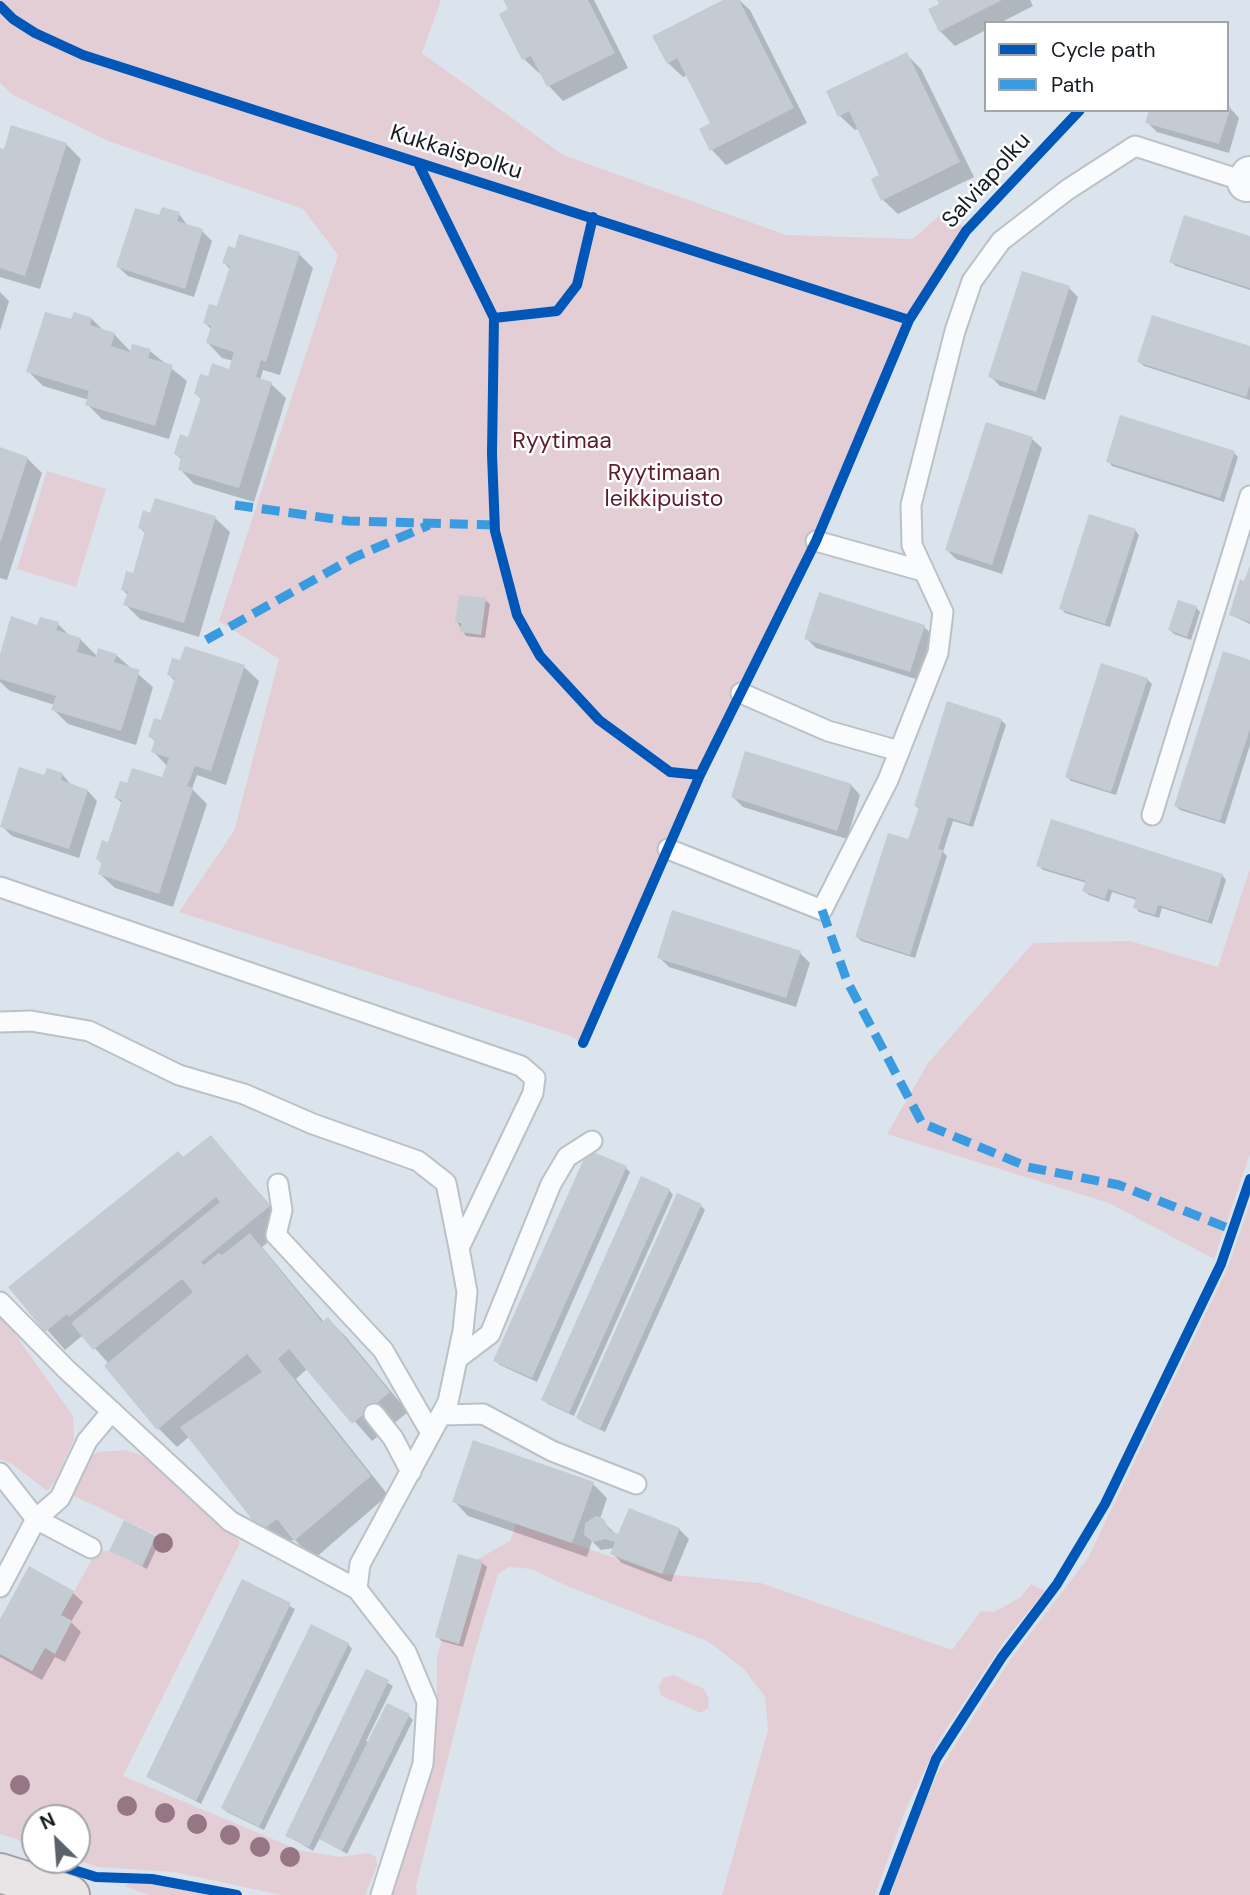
<!DOCTYPE html>
<html>
<head>
<meta charset="utf-8">
<style>
	body { margin:0 }
	#map { position:relative; width:1250px; height:1895px; overflow:hidden; background:#dbe4ed; font-family:"DM Sans",sans-serif }
	canvas { display:block }
	.legend { position:absolute; left:984px; top:21px; width:245px; height:91px; box-sizing:border-box; background:#fff; border:2px solid #a2a4a7; margin:0; padding:9px 12px; list-style:none; font-size:21px; color:#161c22 }
	.legend li { display:flex; align-items:center; gap:14px; height:35px }
	.legend b { width:35px; border:2px solid #a2a4a7 }
	.north { position:absolute; left:21px; top:1804px; width:70px; height:70px; box-sizing:border-box; background:#fff; border:2px solid #a2a4a7; border-radius:50%; rotate:335deg; font-size:19px; font-weight:700; line-height:28px; text-align:center; color:#161c22 }
	.north::after { content:''; display:block; margin:auto; width:24px; height:32px; background:#5b6269; clip-path:polygon(50% 0,100% 100%,50% 72%,0 100%) }
</style>
</head>
<body>
<div id="map">
<canvas width="1250" height="1895"></canvas>
<ul class="legend">
<li><b style="height:9px;background:#0057b8"></b>Cycle path</li>
<li><b style="height:9px;background:#3b9be0"></b>Path</li>
</ul>
<div class="north">N</div>
</div>
<script>
const c = document.querySelector('canvas').getContext('2d');
c.lineJoin = 'round';
function fillPath(path, color) {
  c.fillStyle = color;
  c.fill(path, 'evenodd');
}
function toPath(rows) {
  const path = new Path2D();
  for (const r of rows) {
    path.moveTo(r[0], r[1]);
    for (let i = 2; i < r.length; i += 2) path.lineTo(r[i], r[i + 1]);
  }
  return path;
}
function strokePath(path, color, width, dash) {
  c.strokeStyle = color;
  c.lineWidth = width;
  c.lineCap = dash ? 'butt' : 'round';
  c.setLineDash(dash || []);
  c.stroke(path);
}
function label(font, color, halo, rows, align = 'center') {
  c.font = font + ' "DM Sans",sans-serif';
  c.lineWidth = 5;
  c.setLineDash([]);
  c.textBaseline = 'middle';
  c.strokeStyle = halo;
  c.fillStyle = color;
  for (const [text, x, y, turn = 0] of rows) {
    c.save();
    c.translate(x, y);
    c.rotate((+turn || 0) * Math.PI / 180);
    c.textAlign = isNaN(turn) ? turn : align;
    if (halo) c.strokeText(text, 0, 0);
    c.fillText(text, 0, 0);
    c.restore();
  }
}
fillPath(toPath([
	[0,0,441,0,422,53,563,155,786,235,913,239,947,209,966,231,909,320,812,549,700,775,583,1043,568,1035,179,912,234,831,279,659,219,621,338,255,303,209,111,142,13,95,0,83],
	[47,471,106,489,76,587,17,569],
	[1250,868,1250,1154,1214,1259,1109,1203,887,1134,928,1063,1033,943,1130,941,1218,967],
	[1250,1203,1250,1895,891,1895,904,1849,939,1770,1010,1660,1088,1558,1227,1269],
	[0,1313,73,1416,74,1439,55,1481,47,1491,12,1464,0,1459],
	[126,1450,150,1459,210,1516,236,1536,240,1543,123,1776,301,1851,341,1857,368,1853,376,1857,377,1866,365,1895,281,1895,174,1872,98,1867,77,1860,77,1818,35,1818,35,1845,0,1834,0,1654,32,1671,45,1648,54,1653,72,1621,61,1615,97,1550,109,1551,143,1566,156,1535,70,1494,83,1462,98,1452],
	[516,1524,662,1574,761,1583,952,1650,981,1611,993,1612,1005,1606,1021,1597,1031,1584,1045,1591,1005,1640,939,1740,906,1809,875,1895,722,1895,768,1730,765,1697,744,1669,709,1642,567,1586,532,1569,509,1567,498,1574,474,1654,416,1886,417,1895,387,1895,431,1754,437,1702,437,1656,467,1565,510,1541],
	[673,1675,704,1689,709,1699,708,1708,701,1713,662,1696,658,1687,663,1678],
	[133,1881,210,1894,212,1895,149,1895,125,1886]
]), '#e3ced6');
fillPath(toPath([
	[505,0,594,0,628,68,563,101,549,86,542,72,539,73,524,59],
	[727,0,739,0,750,10,807,123,726,165,712,150,701,130,712,124,687,75,683,77,668,63],
	[939,0,1030,0,1033,6,1000,23,986,23,986,30,955,46,940,31],
	[906,54,921,69,974,177,898,214,883,200,882,176,859,128,855,130,840,116],
	[1230,108,1239,118,1229,153,1157,132,1147,122],
	[66,144,81,159,40,289,0,277,0,150],
	[179,214,188,226,202,231,212,241,194,297,128,276,118,267,160,217],
	[1250,238,1250,290,1176,266,1171,262],
	[299,254,313,268,280,375,263,370,260,380,271,384,286,398,254,502,194,484,180,469,182,460,176,454,189,439,202,400,196,394,209,378,231,371,234,361,222,358,208,343,212,330,205,323,218,308,230,269,224,263],
	[1069,288,1078,297,1045,400,1000,386,990,376],
	[0,292,9,301,0,331],
	[92,319,104,331,114,334,131,352,150,351,187,381,169,439,102,419,87,404,89,400,43,386,28,371,72,322],
	[1250,348,1250,400,1144,366,1139,361],
	[1032,439,1042,448,1002,574,956,559,947,550],
	[0,449,27,458,42,473,7,580,0,578],
	[1234,453,1238,457,1224,502,1112,466,1108,461],
	[215,518,230,532,199,637,140,619,125,604,128,595,123,590,134,575,146,534,140,528],
	[1135,530,1139,535,1110,627,1065,613,1061,608],
	[1250,569,1250,624,1231,615],
	[485,600,490,604,485,638,466,636,457,622],
	[1196,607,1200,612,1191,640,1174,634,1170,630],
	[58,624,70,636,80,639,98,657,116,655,153,687,136,745,68,724,53,709,55,705,10,691,0,682,0,660,39,627],
	[924,627,934,636,919,680,816,648,806,638],
	[1250,661,1250,745,1225,824,1180,810,1176,806],
	[181,663,244,667,259,681,226,785,197,775,192,789,207,804,173,907,115,888,100,874,103,865,98,859,109,844,123,804,116,798,128,785,169,782,167,766,153,751,156,742,150,736,162,722,175,681,169,675],
	[1147,679,1152,684,1116,795,1071,781,1067,777],
	[1001,720,1006,725,973,827,953,821,943,852,947,856,915,958,861,941,857,937,910,841,920,810,916,806],
	[62,774,72,786,88,791,97,801,79,858,12,836,2,826,46,778],
	[851,785,860,795,847,839,743,807,733,797],
	[1038,865,1222,875,1226,880,1212,924,1162,908,1159,918,1139,912,1135,907,1137,900,1112,892,1109,902,1089,895,1084,891,1087,883,1043,870],
	[800,953,810,963,796,1007,669,967,659,957],
	[211,1137,288,1226,262,1247,324,1322,328,1319,347,1338,408,1412,372,1441,308,1368,296,1379,388,1495,314,1559,294,1539,281,1549,262,1530,190,1436,177,1447,158,1428,109,1364,83,1335,65,1350,10,1287],
	[626,1168,630,1172,537,1382,500,1365,495,1361],
	[669,1190,673,1195,574,1416,548,1404,543,1400],
	[701,1206,705,1210,605,1432,583,1422,578,1418],
	[593,1484,607,1498,600,1519,617,1535,679,1529,689,1539,671,1582,622,1563,612,1553,614,1548,601,1550,592,1541,587,1557,468,1516,454,1501],
	[155,1537,160,1541,147,1569,111,1550],
	[482,1563,487,1567,463,1647,441,1641,437,1636],
	[243,1581,295,1609,201,1804,148,1776],
	[73,1593,83,1602,71,1622,81,1632,65,1662,55,1657,42,1680,0,1657,0,1623],
	[348,1644,352,1649,264,1830,227,1812,223,1808],
	[367,1671,393,1686,366,1741,369,1742,409,1716,413,1720,347,1854,320,1838,313,1851,287,1835]
]), '#0003');
fillPath(toPath([
	[503,0,588,0,615,53,547,87,531,56,522,60,499,14,508,9],
	[723,0,739,0,794,108,710,151,699,129,710,123,677,58,667,64,652,36],
	[937,0,1002,0,939,32,928,9,939,4],
	[907,52,960,162,881,201,871,179,879,175,849,111,838,117,826,91],
	[1227,106,1231,106,1219,144,1145,123,1149,110,1227,110],
	[11,125,67,143,25,276,0,268,0,148,4,149],
	[162,207,180,212,177,221,203,229,185,289,116,267,135,208,159,215],
	[1184,215,1250,236,1250,288,1169,262],
	[239,234,300,252,266,362,261,360,256,377,272,382,239,488,178,470,181,457,174,454,180,434,188,437,201,397,194,394,200,374,208,376,212,363,229,369,234,352,206,343,211,326,203,323,209,304,217,306,230,266,222,263,228,246,235,248],
	[1022,271,1070,286,1036,392,988,377],
	[45,312,71,319,74,312,92,318,90,325,115,333,111,346,130,352,132,344,151,349,148,358,173,365,155,426,85,405,89,391,26,372],
	[1152,315,1250,346,1250,385,1246,397,1137,362],
	[1120,415,1235,451,1220,498,1106,462],
	[986,422,1033,437,992,565,945,550],
	[0,447,28,457,1,541,0,541],
	[155,498,216,516,184,623,123,605,128,592,121,590,126,571,133,573,145,531,138,528,143,510,150,513],
	[1089,514,1136,529,1105,624,1059,609],
	[1250,565,1250,622,1229,615,1240,579,1244,581],
	[819,592,925,625,910,672,804,639],
	[459,595,486,598,481,635,460,632,461,623,455,623],
	[1178,600,1197,606,1187,637,1168,630],
	[11,616,37,625,40,617,59,622,56,630,81,638,77,652,96,657,98,648,117,654,114,662,140,670,121,731,51,710,56,696,0,679,0,654],
	[185,646,245,665,211,771,195,766,187,786,193,788,159,894,98,874,102,862,96,859,102,840,108,842,122,800,114,798,120,781,127,783,132,768,162,777,169,758,151,752,155,739,148,737,154,718,161,720,175,678,167,675,172,658,180,660],
	[1223,651,1250,660,1250,729,1220,821,1174,806],
	[1101,663,1148,678,1111,792,1065,777],
	[947,701,1002,719,969,824,948,817,938,849,943,850,910,955,855,937,888,833,908,839,919,808,914,806],
	[745,751,852,784,837,831,731,797],
	[19,767,44,775,47,768,63,773,61,780,88,790,69,849,0,827],
	[1051,819,1223,874,1208,921,1158,905,1155,915,1133,908,1136,898,1108,889,1105,899,1082,891,1086,881,1036,866],
	[672,910,801,951,786,998,657,958],
	[211,1135,270,1206,201,1262,204,1265,219,1253,222,1255,250,1233,322,1322,328,1317,390,1392,352,1424,289,1349,278,1359,371,1476,294,1541,277,1519,261,1531,180,1427,262,1372,247,1354,157,1430,104,1366,193,1292,182,1279,93,1350,71,1323,220,1202,216,1197,69,1317,67,1314,45,1332,8,1287,178,1151,183,1157],
	[588,1150,627,1166,532,1378,493,1361],
	[641,1176,670,1189,569,1413,541,1400],
	[677,1193,702,1204,600,1429,576,1418],
	[473,1440,594,1482,572,1543,452,1502],
	[629,1508,680,1528,662,1574,610,1554,615,1542,605,1539,593,1542,584,1535,585,1523,596,1516,604,1519,609,1530,618,1534],
	[124,1520,156,1536,142,1566,109,1551],
	[458,1554,483,1561,459,1644,435,1637],
	[29,1566,74,1591,61,1615,72,1621,55,1654,45,1648,32,1671,0,1654,0,1619],
	[242,1579,291,1603,196,1801,146,1777],
	[311,1624,349,1643,259,1827,221,1808],
	[366,1669,389,1680,309,1847,285,1836],
	[387,1703,410,1714,342,1851,319,1839]
]), '#c4cbd2');
const service = toPath([
	[816,541,923,571],
	[741,693,828,731,899,751],
	[1152,815,1250,496],
	[668,849,822,910,888,780,938,653,943,612,912,545,911,505,955,331,972,281,1001,241,1067,190,1135,146,1250,183],
	[0,887,521,1066,535,1078,533,1093,459,1248,467,1292,463,1331,448,1402,360,1564,357,1589],
	[0,1022,31,1021,89,1031,179,1075,244,1094,313,1124,418,1161,446,1183,459,1248],
	[278,1184,282,1210,276,1235,383,1350,431,1433],
	[0,1302,66,1369,230,1521,357,1589,406,1652,427,1702,423,1764,381,1895],
	[457,1359,490,1334,551,1184,567,1157,592,1141],
	[374,1414,393,1438,411,1472],
	[441,1415,483,1414,552,1451,636,1484],
	[0,1473,36,1519,0,1587],
	[91,1548,36,1519,60,1498,87,1441,112,1411]
]);
const minor = toPath([
	[1247,182,1250,176]
]);
const primary = toPath([
	[0,1873,70,1895]
]);
strokePath(service, '#bbc1c8', 23);
strokePath(minor, '#bbc1c8', 42);
strokePath(primary, '#a59fa5', 42);
strokePath(service, '#fafbfc', 19);
strokePath(minor, '#fafbfc', 38);
strokePath(primary, '#e9e4e6', 38);
strokePath(toPath([
	[235,505,348,521,495,525],
	[206,640,355,557,429,525],
	[822,910,847,981,922,1123,1028,1167,1119,1185,1233,1230]
]), '#3b9be0', 9, [18, 9]);
strokePath(toPath([
	[0,6,13,19,35,33,83,55,909,320],
	[419,165,494,318,492,454,495,531,517,615,540,656,599,720,670,772,700,775],
	[494,318,557,311,577,285,593,217],
	[583,1043,700,775,816,541,909,320,966,231,1080,110],
	[42,1860,96,1877,152,1879,237,1895],
	[884,1895,936,1759,1002,1657,1057,1584,1105,1504,1221,1264,1250,1179]
]), '#0057b8', 10);
c.fillStyle = '#977683';
for (const [x, y] of [
	[163,1543],
	[20,1785],
	[127,1806],
	[165,1813],
	[197,1824],
	[230,1835],
	[260,1847],
	[290,1857]
]) {
  c.beginPath();
  c.arc(x, y, 10, 0, 2 * Math.PI);
  c.fill();
}
label('23px', '#161c22', '#fff', [
	["Kukkaispolku",456,153,17],
	["Salviapolku",987,181,-48]
]);
label('23px', '#5f1c2c', '#fff', [
	["Ryytimaa",562,442],
	["Ryytimaan",664,474],
	["leikkipuisto",664,500]
]);
</script>
</body>
</html>
